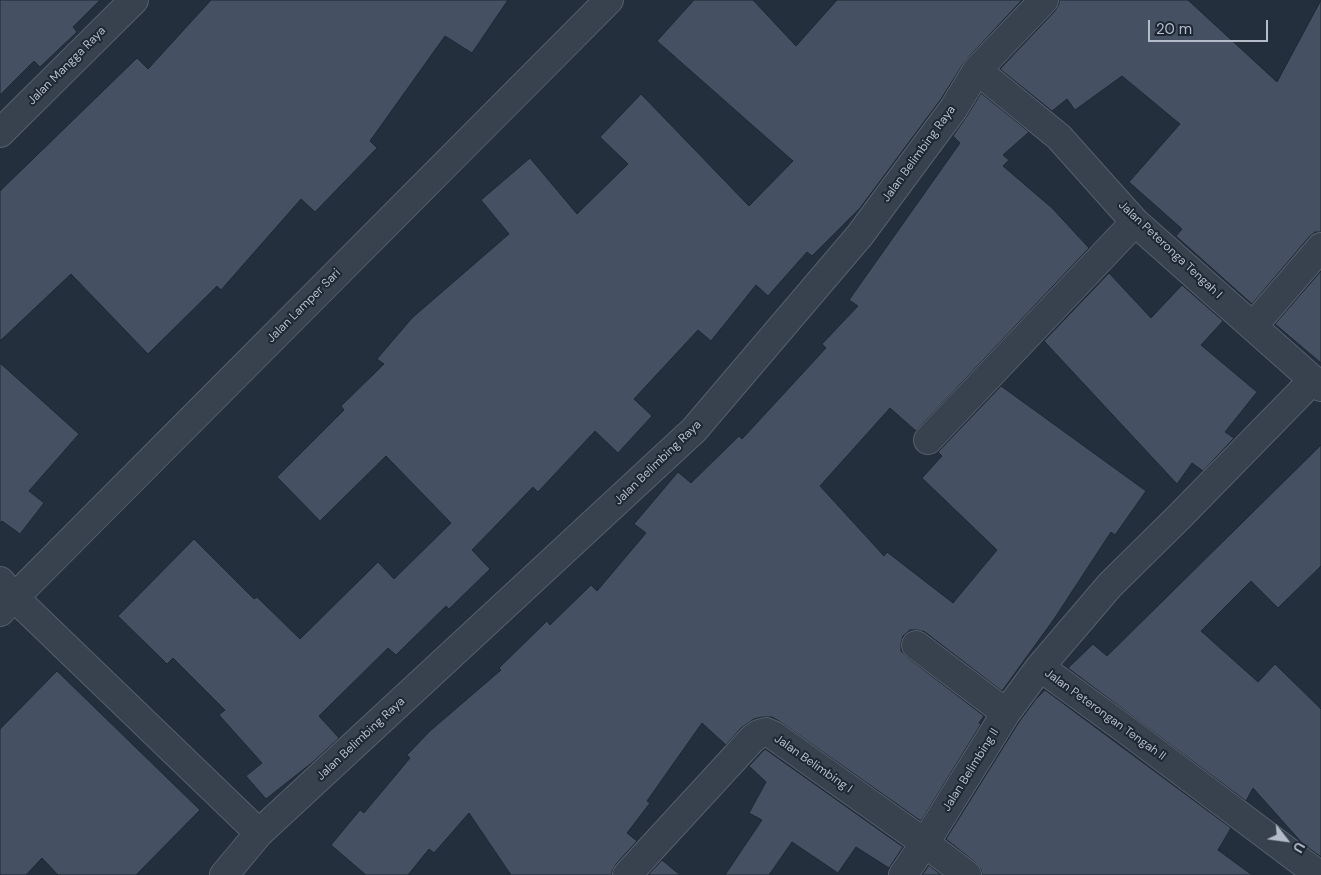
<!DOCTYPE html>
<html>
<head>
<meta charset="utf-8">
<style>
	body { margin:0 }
	#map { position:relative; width:1321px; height:875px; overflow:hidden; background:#242f3e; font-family:"DM Sans",sans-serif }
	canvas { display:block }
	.north { position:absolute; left:1261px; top:815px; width:50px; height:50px; -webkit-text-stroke:4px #1d2633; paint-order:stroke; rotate:120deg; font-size:14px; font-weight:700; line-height:20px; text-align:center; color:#b4bcc9 }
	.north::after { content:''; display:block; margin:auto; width:18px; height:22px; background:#b4bcc9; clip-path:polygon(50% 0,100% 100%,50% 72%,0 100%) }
	.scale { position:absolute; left:1148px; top:20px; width:120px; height:22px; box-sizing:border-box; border:2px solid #b4bcc9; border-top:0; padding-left:6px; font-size:15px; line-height:18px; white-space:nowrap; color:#b4bcc9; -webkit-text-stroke:4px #1d2633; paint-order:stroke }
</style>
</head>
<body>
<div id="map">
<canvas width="1321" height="875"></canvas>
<div class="north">U</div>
<div class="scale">20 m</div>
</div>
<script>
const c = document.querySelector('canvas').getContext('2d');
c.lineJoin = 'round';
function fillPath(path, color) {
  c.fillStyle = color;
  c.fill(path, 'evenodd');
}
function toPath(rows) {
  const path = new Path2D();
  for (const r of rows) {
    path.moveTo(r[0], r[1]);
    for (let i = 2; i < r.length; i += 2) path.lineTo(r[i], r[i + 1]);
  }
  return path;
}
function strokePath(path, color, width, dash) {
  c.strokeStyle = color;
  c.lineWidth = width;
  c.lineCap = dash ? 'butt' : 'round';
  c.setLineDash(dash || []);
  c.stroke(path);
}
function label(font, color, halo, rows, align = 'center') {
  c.font = font + ' "DM Sans",sans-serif';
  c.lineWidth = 4;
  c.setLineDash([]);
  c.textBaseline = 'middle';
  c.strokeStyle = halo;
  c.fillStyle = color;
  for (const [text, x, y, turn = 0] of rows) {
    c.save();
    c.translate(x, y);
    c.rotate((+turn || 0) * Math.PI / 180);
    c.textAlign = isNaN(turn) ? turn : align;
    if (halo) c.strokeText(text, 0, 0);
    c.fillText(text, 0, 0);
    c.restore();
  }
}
const building = toPath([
	[0,0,100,0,73,27,77,32,40,67,34,61,0,95,0,0],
	[211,0,508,0,472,53,445,36,370,141,377,148,315,212,301,199,221,290,217,286,148,354,71,274,0,341,0,191,137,58,148,69,211,0],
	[694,0,753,0,796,46,837,0,1022,0,965,61,941,99,860,208,812,256,807,252,768,296,756,285,711,341,698,330,634,399,652,416,618,453,595,431,538,492,533,487,472,550,490,569,449,609,446,606,396,655,388,648,319,716,339,738,314,761,266,799,246,776,262,763,219,715,225,710,173,658,167,664,118,616,194,539,254,599,257,597,300,639,378,562,394,579,451,523,386,456,320,521,277,477,344,410,341,406,384,364,377,359,412,318,509,234,481,200,530,158,577,214,628,164,600,137,641,94,749,206,793,161,657,41,694,0],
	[1059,0,1188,0,1277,82,1321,0,1321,232,1315,232,1309,237,1252,304,1176,236,1182,229,1129,182,1180,124,1122,76,1075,110,1067,99,1052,111,1000,69,1055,11,1059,4,1059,0],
	[981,93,1029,132,1003,155,1009,160,1003,166,1052,208,1089,248,916,431,890,408,820,486,884,556,887,552,953,603,997,550,922,478,942,456,938,452,1001,386,1146,491,1115,535,1111,532,1054,619,1002,691,925,632,918,630,910,630,903,636,901,643,901,651,907,657,984,716,979,723,981,724,921,821,779,721,772,717,762,717,754,719,741,728,726,745,702,723,647,801,650,803,627,833,637,841,616,864,612,871,612,875,511,875,469,813,434,853,429,849,408,875,366,875,331,845,360,810,364,813,410,758,407,755,430,731,501,670,499,668,547,621,550,625,591,585,597,591,646,533,634,524,678,472,691,483,739,436,742,439,826,348,822,344,858,306,849,300,960,143,953,136,967,116,981,93],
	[1321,271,1321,363,1275,324,1321,271],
	[1109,273,1151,318,1182,285,1223,321,1201,345,1257,392,1225,432,1234,438,1232,440,1203,471,1192,463,1177,484,1044,341,1109,273],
	[0,363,79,434,29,491,44,503,20,534,2,521,0,523,0,363],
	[1321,445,1321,566,1278,608,1251,581,1201,631,1258,682,1275,664,1321,709,1321,857,1303,844,1253,788,1246,801,1068,668,1093,644,1107,656,1321,445],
	[57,671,200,810,136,875,58,875,42,858,26,875,0,875,0,729,57,671],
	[1045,690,1231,828,1218,850,1252,875,982,875,981,869,976,863,946,839,1019,722,1036,699,1045,690],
	[765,749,903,847,889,868,856,847,838,873,792,842,769,875,725,875,762,820,749,813,766,782,749,766,765,749],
	[662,860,680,875,648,875,662,860],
	[929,865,941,875,922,875,929,865]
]);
fillPath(building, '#455162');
strokePath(building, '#1f2835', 1);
const street = toPath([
	[977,70,1059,137,1135,222,1321,387],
	[0,133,134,0],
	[1250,324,1260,318,1321,247],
	[928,440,1135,222],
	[0,581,14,597,259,833],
	[0,612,609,0],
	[916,645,1006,713],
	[1040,667,1125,729,1319,875],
	[224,875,259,833,694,430,860,235,954,108,977,70,1044,0],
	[627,875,752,739,759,734,766,732,773,735,925,843,967,875],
	[903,875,925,843,1006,713,1040,667,1110,585,1180,516,1313,380]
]);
strokePath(street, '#565f6c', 30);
strokePath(street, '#38414e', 28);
label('12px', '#b4bcc9', '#1d2633', [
	["Jalan Mangga Raya",67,66,-45],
	["Jalan Belimbing Raya",919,154,-54],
	["Jalan Peteronga Tengah I",1170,250,43],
	["Jalan Lamper Sari",304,306,-45],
	["Jalan Belimbing Raya",658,463,-44],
	["Jalan Peterongan Tengah II",1105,715,36],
	["Jalan Belimbing Raya",361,739,-43],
	["Jalan Belimbing I",813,764,35],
	["Jalan Belimbing II",971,770,-58]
]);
</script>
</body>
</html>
